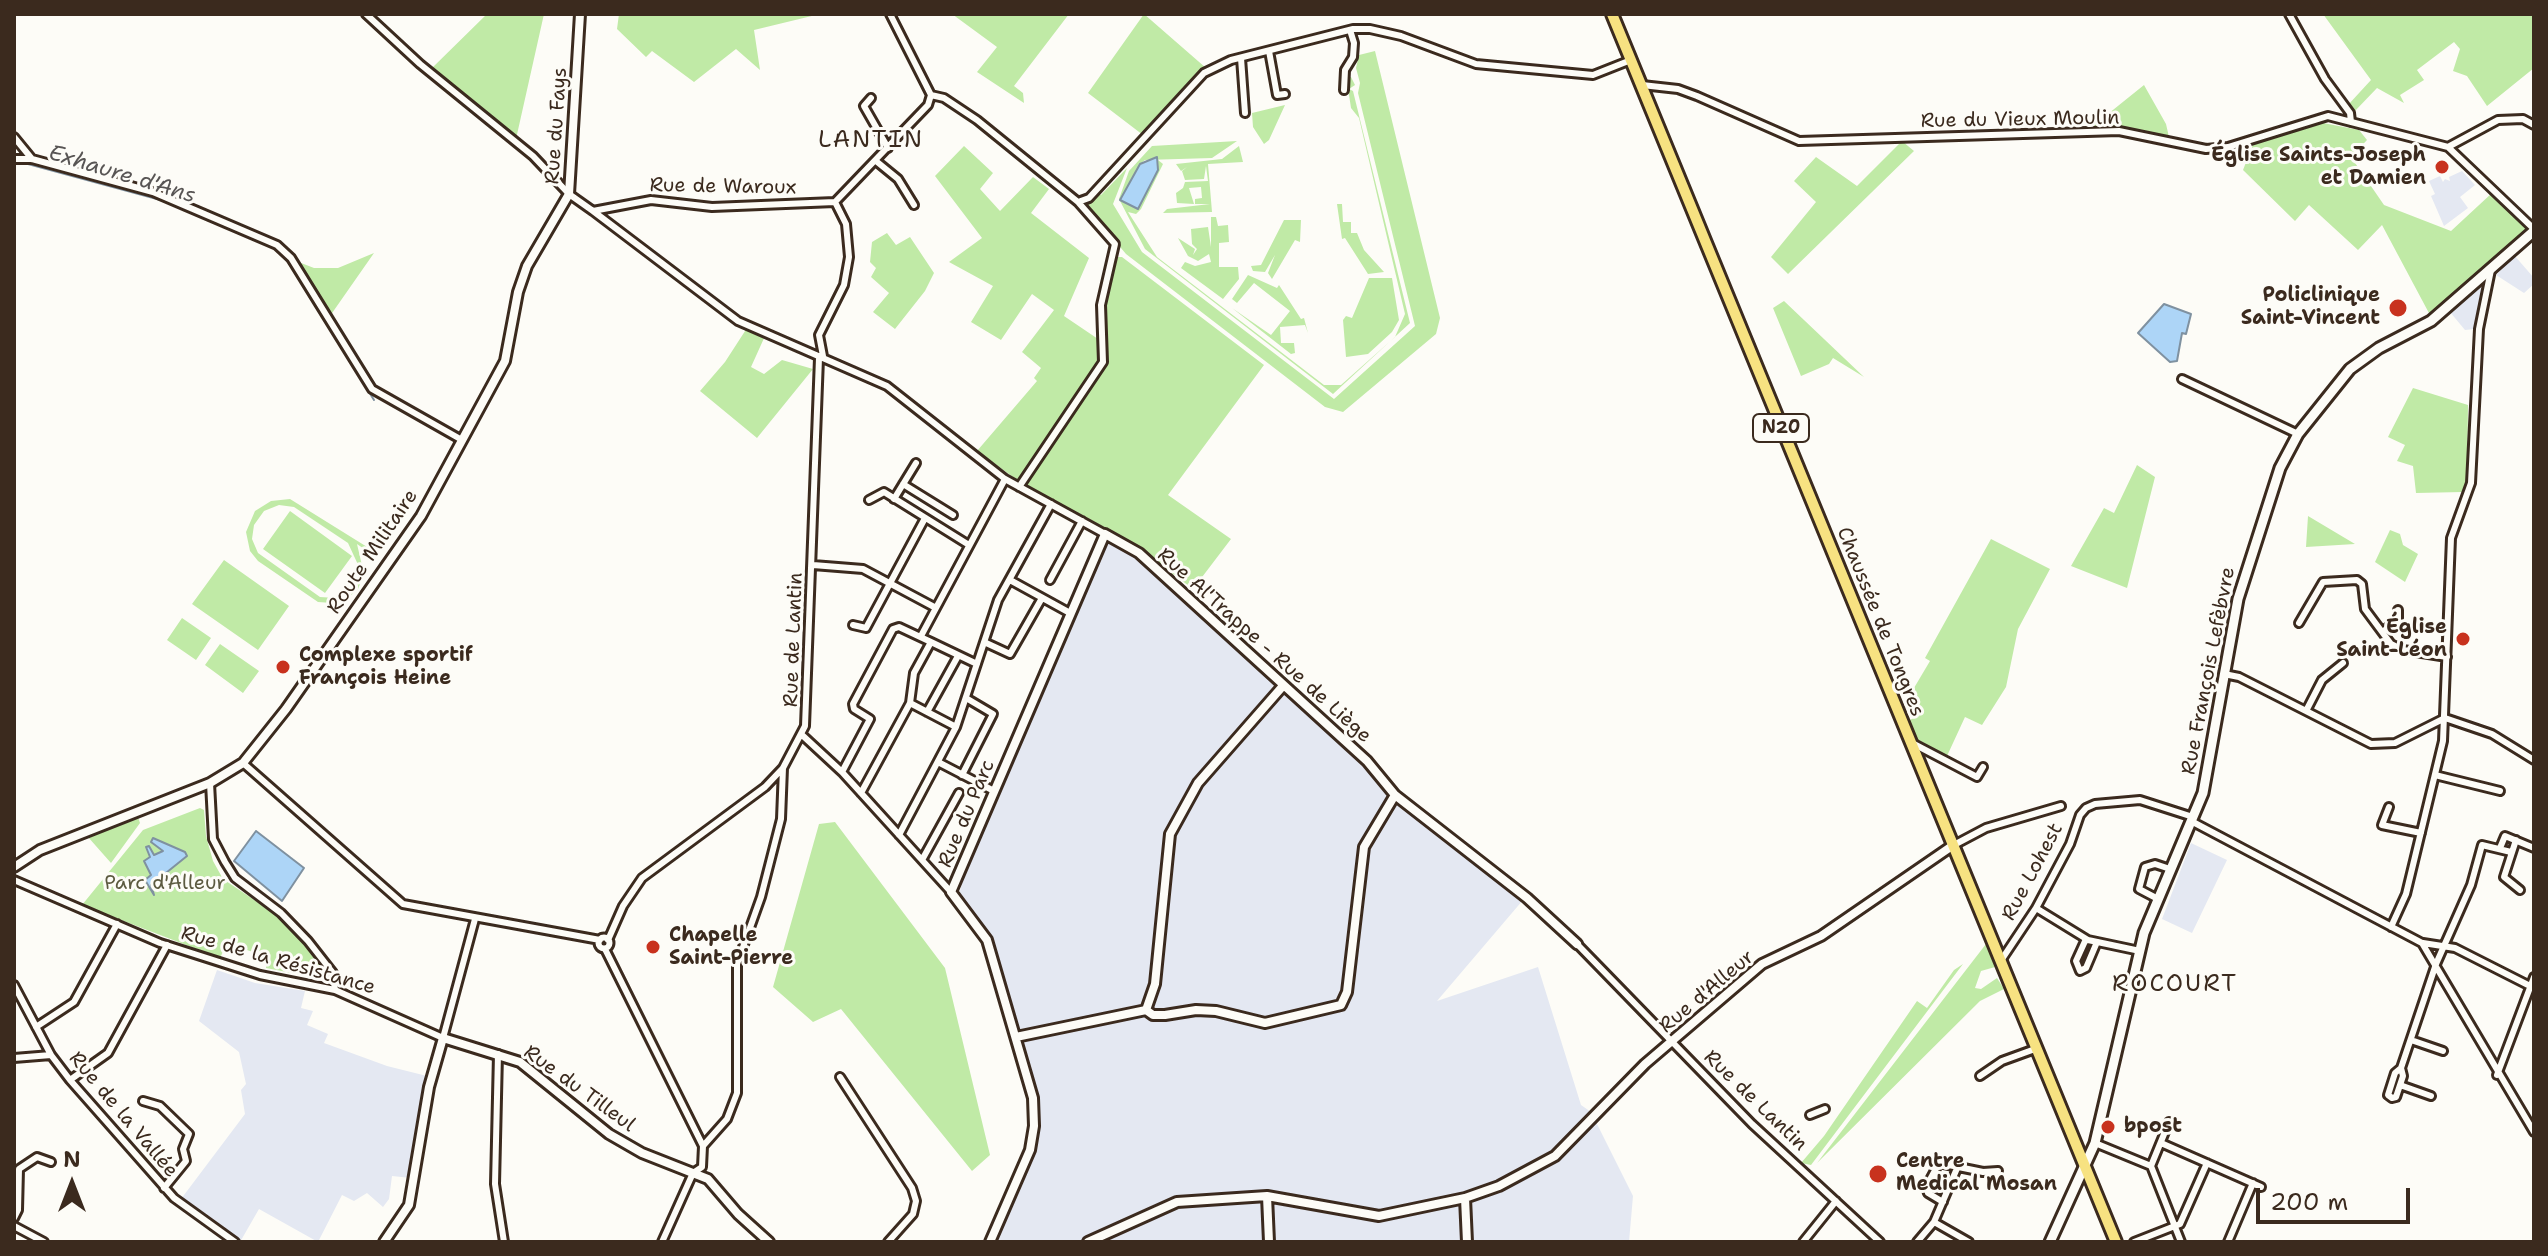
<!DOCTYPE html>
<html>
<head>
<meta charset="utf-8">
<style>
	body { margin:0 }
	#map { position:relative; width:2548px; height:1256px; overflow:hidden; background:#fdfcf7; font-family:"Shantell Sans",sans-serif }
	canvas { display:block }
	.frame { position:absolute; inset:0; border:16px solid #3b2a1e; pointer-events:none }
	.north { position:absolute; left:32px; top:1144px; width:80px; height:80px; -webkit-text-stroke:6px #fdfcf7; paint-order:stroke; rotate:0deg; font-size:22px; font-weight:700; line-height:32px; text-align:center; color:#3b2a1e }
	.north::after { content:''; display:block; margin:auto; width:28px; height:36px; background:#3b2a1e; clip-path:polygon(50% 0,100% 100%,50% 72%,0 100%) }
	.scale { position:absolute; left:2256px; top:1188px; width:154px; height:36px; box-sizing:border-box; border:4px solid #3b2a1e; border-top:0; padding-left:10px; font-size:24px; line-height:28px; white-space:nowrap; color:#3b2a1e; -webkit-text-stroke:6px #fdfcf7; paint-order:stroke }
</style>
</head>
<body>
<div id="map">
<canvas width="2548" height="1256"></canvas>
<div class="frame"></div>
<div class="north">N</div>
<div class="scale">200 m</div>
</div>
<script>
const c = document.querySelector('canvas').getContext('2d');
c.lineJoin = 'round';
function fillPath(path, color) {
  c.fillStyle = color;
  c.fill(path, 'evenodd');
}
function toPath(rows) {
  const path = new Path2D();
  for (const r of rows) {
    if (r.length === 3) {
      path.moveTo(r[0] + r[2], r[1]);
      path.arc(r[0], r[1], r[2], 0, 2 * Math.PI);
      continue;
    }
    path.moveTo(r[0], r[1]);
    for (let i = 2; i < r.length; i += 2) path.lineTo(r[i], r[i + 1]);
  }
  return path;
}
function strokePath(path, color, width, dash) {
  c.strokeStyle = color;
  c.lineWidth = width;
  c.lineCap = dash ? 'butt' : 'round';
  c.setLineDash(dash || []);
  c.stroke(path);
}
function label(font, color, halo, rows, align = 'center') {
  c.font = font + ' "Shantell Sans",sans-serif';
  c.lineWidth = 6;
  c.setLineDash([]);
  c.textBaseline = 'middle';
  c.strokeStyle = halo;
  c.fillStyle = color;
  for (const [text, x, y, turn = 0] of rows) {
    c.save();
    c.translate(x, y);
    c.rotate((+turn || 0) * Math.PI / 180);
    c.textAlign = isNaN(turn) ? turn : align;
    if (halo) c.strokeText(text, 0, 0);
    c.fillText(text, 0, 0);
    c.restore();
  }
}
fillPath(toPath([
	[2462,171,2475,185,2460,197,2468,208,2444,226,2431,196,2435,194,2429,181,2440,176,2443,182,2445,179,2450,181,2449,177],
	[2514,255,2534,278,2534,284,2524,293,2496,275],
	[2483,283,2474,329,2465,330,2450,312],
	[1109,540,1140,556,1442,832,1523,900,1437,1001,1538,967,1581,1105,1591,1112,1633,1196,1629,1242,993,1242,1033,1155,1037,1115,992,939,959,895,965,871],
	[2191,843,2227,860,2192,933,2162,919],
	[217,970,255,983,305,991,301,1008,313,1011,307,1025,328,1034,324,1043,387,1066,427,1076,411,1178,392,1176,389,1199,383,1207,367,1193,354,1201,342,1195,318,1242,259,1209,240,1242,181,1199,245,1114,241,1090,246,1084,239,1052,199,1021]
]), '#e4e8f2');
fillPath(toPath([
	[487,14,544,14,516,139,432,68],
	[619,14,820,14,754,30,760,70,736,49,694,82,652,51,646,57,617,29],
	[952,14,1069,14,1014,86,1023,93,1024,103,977,72,997,47],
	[1144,14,1206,68,1143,135,1088,93],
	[2323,14,2534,14,2534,68,2487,106,2467,76,2453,71,2460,49,2454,42,2417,70,2424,80,2400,95,2404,103,2377,88,2354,112,2348,105,2371,80],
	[1375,51,1440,318,1436,334,1343,412,1325,407,1126,254,1085,205,1097,192,1101,195,1127,168,1113,204,1142,252,1334,399,1415,326,1358,93,1360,83,1356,68,1359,55],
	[1346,75,1351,77,1355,85,1349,89,1353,91,1410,323,1333,394,1145,249,1119,199,1129,171,1152,146,1237,141,1212,158,1145,160,1140,164,1158,170,1158,160,1163,164,1141,209,1136,214,1128,212,1157,257,1324,385,1341,385,1395,337,1405,314,1359,118,1351,108],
	[2144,85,2166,124,2169,137,2140,130,2093,126],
	[1285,105,1269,140,1264,144,1253,127,1252,113],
	[2318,122,2359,130,2367,140,2351,157,2384,205,2451,231,2492,193,2528,230,2430,315,2382,225,2358,250,2309,205,2295,221,2243,170,2254,142],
	[1902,141,1914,151,1788,274,1771,257,1816,202,1794,181,1816,157,1857,186],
	[964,146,993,173,980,189,1000,211,1033,177,1049,189,1031,213,1089,258,1064,316,1098,339,1102,358,1020,482,977,451,1037,381,1034,378,1041,368,1022,352,1054,310,1032,294,1001,340,971,322,993,286,949,262,982,238,935,176],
	[1239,146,1243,162,1208,164,1212,212,1163,213,1167,209,1210,204,1195,204,1195,199,1202,198,1201,187,1189,188,1194,204,1177,203,1176,193,1183,188,1185,182,1208,181,1206,166,1204,179,1185,180,1182,171,1187,167,1181,171,1176,164,1222,159],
	[1337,204,1342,204,1343,222,1351,222,1351,233,1357,233,1364,250,1384,272,1368,274,1345,238,1342,239],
	[1211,217,1216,217,1218,226,1228,225,1229,242,1219,243,1219,267,1238,267,1239,279,1223,299,1181,268,1185,262,1195,266,1211,262,1209,254,1198,261,1188,256,1178,238,1195,249,1193,255,1197,249,1192,244,1191,229,1208,227,1211,247],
	[1284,220,1301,220,1300,242,1295,240,1272,279,1268,273,1275,255,1265,272,1253,271,1251,266,1261,265],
	[887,233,896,245,910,237,934,273,925,291,895,329,873,312,889,293,871,277,876,268,870,262,872,242],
	[374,253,330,316,296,261,314,268,338,268],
	[1116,257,1122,257,1264,365,1168,495,1231,539,1193,589,1126,539,1024,484,1106,363,1105,302],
	[1248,275,1277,288,1279,285,1301,319,1304,318,1308,333,1305,325,1280,327,1281,343,1294,343,1295,353,1291,354,1232,308,1271,335,1290,311,1254,283,1237,303,1232,299],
	[1369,278,1392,278,1399,320,1392,332,1368,354,1346,357,1343,320,1346,316,1352,318],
	[1784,301,1864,377,1833,358,1829,364,1801,376,1773,308],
	[747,328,765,336,751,367,764,374,782,360,813,369,757,438,700,391,725,362],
	[2413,388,2468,405,2467,482,2463,492,2416,493,2413,466,2397,461,2405,445,2388,437],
	[2137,465,2155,477,2127,588,2071,566,2104,508,2114,513],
	[290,499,380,555,377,558,357,544,364,574,358,589,349,597,332,603,318,602,258,561,250,551,246,532,255,511,271,501],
	[279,505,294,507,348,543,360,569,356,582,346,593,336,598,320,597,258,553,252,539,254,525,264,511],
	[290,511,352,556,325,593,263,549],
	[2308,516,2355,544,2306,547],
	[2390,530,2400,534,2403,545,2418,554,2405,582,2375,562],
	[1991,539,2050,569,2018,629,2006,687,1982,725,1965,717,1947,756,1917,741,1908,721,1923,713,1911,693,1930,661,1925,658],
	[224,560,289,606,258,650,192,604],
	[182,618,211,638,196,660,167,640],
	[220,644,259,671,243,693,205,665],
	[200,808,204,810,206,836,213,861,223,879,284,920,330,972,323,979,266,968,267,957,227,943,220,958,82,905,143,830],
	[138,817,140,823,111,863,88,837],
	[835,822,945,968,990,1155,972,1171,841,1009,813,1022,773,987,819,824],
	[1986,944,1995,967,1981,971,1975,988,1981,989,1997,978,2004,989,1980,1001,1817,1163],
	[1963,964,1811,1165,1801,1163,1824,1136,1917,1001,1927,1008,1954,970]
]), '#c0eaa6');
const water = toPath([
	[1157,157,1158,170,1138,209,1120,200,1140,164,1157,157],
	[2164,304,2191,314,2186,334,2182,333,2177,361,2170,362,2138,333,2164,304],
	[256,831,304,868,282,901,234,861,256,831],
	[153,838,185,852,187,856,151,885,154,895,145,880,151,875,144,861,150,857,146,847,149,846,154,855,163,851,151,842,153,838]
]);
fillPath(water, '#add5f7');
strokePath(water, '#7f91a0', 2);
strokePath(toPath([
	[14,142,22,155],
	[28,164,168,202],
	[250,237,275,248,289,263,374,400]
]), '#7f91a0', 2);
const minor = toPath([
	[366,14,420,64,533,156,569,194,593,211,651,200,712,207,835,202],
	[890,14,931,95],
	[2289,14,2325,79,2350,113,2351,122],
	[1269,51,1277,95,1285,94],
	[1241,58,1245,113],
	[1642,85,1678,89,1697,96,1799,141,2119,131,2206,149,2228,147,2328,116,2448,147,2498,120,2523,119,2534,125],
	[1344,90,1345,70,1353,57,1354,43,1350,30],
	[931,95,944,98,977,120,1078,202,1115,244,1101,305,1103,362,1019,487],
	[871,98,864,106,888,148],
	[14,137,32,159],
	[2448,147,2534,229],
	[14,159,32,159,153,192,277,245,291,258,372,389,462,440],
	[876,161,898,179,914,205],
	[835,202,928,105,931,95],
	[1078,202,1089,198,1204,73,1231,60,1353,29,1370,29,1401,36,1476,64,1593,75,1631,60],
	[593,211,738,321,887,386,1005,479,1105,534],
	[823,356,819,335,844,285,849,257,846,224,835,202],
	[2182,379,2298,434],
	[903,484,953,515],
	[894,499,916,463],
	[869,500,884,492,969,545],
	[813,565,863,569,936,608],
	[1010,580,1070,613],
	[1050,580,1082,521],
	[2299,623,2323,582,2357,580,2362,584,2365,609,2391,644,2403,650,2447,657],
	[853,625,866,628,924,520],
	[2383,632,2398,618,2398,610],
	[921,636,1005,479],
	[931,642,977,664],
	[984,642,1010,654,1042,598],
	[2224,674,2239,677,2371,744,2395,743,2445,718,2492,734,2534,760],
	[910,703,956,727],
	[2306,711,2322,680,2343,663],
	[927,712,958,656],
	[801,734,842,772,951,892],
	[1912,743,1977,777,1983,767],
	[938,762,994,791],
	[243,763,403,904,600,940],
	[842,772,870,719,854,709,853,704,893,629,899,627,931,642,914,673,910,703,861,793],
	[962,775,993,714,966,698],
	[2435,775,2500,791],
	[210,783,213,839,225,862,235,878,281,913,308,941,333,973,335,990],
	[2389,807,2382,825,2421,833],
	[2191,821,2422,943,2534,1132],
	[899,835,956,727,998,600,1051,504],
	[2516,840,2504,877,2520,890],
	[1952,846,1986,828,2061,806],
	[2500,848,2505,836,2534,848],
	[922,860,959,793],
	[14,880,160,943,260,975,335,990,443,1038,475,919],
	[2158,899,2139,889,2145,867,2155,864,2170,869],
	[2036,908,2088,940,2140,951],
	[2391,927,2406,894,2443,741,2451,538,2471,483,2479,329,2491,270],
	[604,943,5.5],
	[2086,939,2076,961,2080,971,2086,968,2097,942],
	[608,940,623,906,642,878,765,787,783,768,805,726,819,358,823,356],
	[2423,943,2455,948,2534,988],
	[1577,944,1752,1124,1880,1242],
	[605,949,703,1146,702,1167,693,1173,662,1242],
	[2000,962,2036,908,2070,844,2080,815,2086,808,2095,804,2140,800,2193,817],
	[14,985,51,1055,70,1080,174,1198,235,1242],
	[36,1027,74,1002,117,924],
	[2411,1040,2443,1051],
	[498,1054,495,1184,504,1242],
	[14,1058,51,1055],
	[2401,1068,2395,1073,2388,1095,2392,1098,2396,1097,2403,1076,2401,1068,2436,964,2471,885,2482,845,2511,852],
	[2497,1075,2534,977],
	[1980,1076,2002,1061,2035,1049],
	[840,1077,912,1188,916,1201,913,1214,888,1242],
	[70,1080,108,1053,167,945],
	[2400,1085,2431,1096],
	[143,1101,160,1106,189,1134,183,1149,186,1161,164,1188],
	[1810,1115,1825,1109],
	[2169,1122,2151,1166,2181,1242],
	[2095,1143,2151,1166],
	[2161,1143,2261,1187],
	[703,1146,727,1119,737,1093,737,964,761,897,781,819,783,768],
	[1943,1202,1928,1193,1926,1187,1939,1163,1983,1172,1998,1171],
	[14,1218,18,1210,19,1169,37,1157,51,1162],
	[1934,1222,1969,1242],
	[14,1226,44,1242],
	[1803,1242,1836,1201],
	[1917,1242,1934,1222,1958,1166],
	[2134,1242,2180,1224,2207,1163],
	[2228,1242,2253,1183]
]);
const tertiary = toPath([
	[14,867,40,850,210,783,243,763,286,709,421,516,505,361,518,292,527,266,569,194,580,14],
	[1146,1010,1153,1015,1165,1015,1196,1010,1216,1011,1265,1023,1341,1005,1347,992,1364,847,1395,795],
	[1016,1037,1146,1010,1155,984,1170,834,1198,783,1282,687],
	[1267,1196,1269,1242],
	[1465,1198,1467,1242],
	[384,1242,409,1205,429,1087,443,1038,520,1062,609,1134,642,1153,708,1179,738,1214,769,1242],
	[990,1242,1030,1150,1034,1126,1033,1098,987,940,951,892,1105,534,1139,553,1367,761,1395,795,1527,898,1577,944],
	[1088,1242,1177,1202,1267,1196,1379,1216,1465,1198,1499,1186,1555,1156,1645,1064,1762,964,1821,936,1952,846]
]);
const secondary = toPath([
	[2050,1242,2095,1143,2144,933,2203,793,2238,599,2280,468,2298,434,2350,369,2379,348,2431,321,2534,231]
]);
const primary = toPath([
	[1612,14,2116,1242]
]);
strokePath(minor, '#3b2a1e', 12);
strokePath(tertiary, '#3b2a1e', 14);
strokePath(secondary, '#3b2a1e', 15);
strokePath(primary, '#3b2a1e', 16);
strokePath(minor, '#fdfcf7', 6);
strokePath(tertiary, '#fdfcf7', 8);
strokePath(secondary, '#fdfcf7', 9);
strokePath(primary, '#f7e281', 10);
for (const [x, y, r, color] of [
	[2442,167,8,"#c8321e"],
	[2398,308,10,"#c8321e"],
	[2463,639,8,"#c8321e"],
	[283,667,8,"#c8321e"],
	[653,947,8,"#c8321e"],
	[2108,1127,8,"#c8321e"],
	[1878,1174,10,"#c8321e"]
]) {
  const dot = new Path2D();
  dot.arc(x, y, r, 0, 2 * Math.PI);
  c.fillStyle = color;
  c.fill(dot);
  strokePath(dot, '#fdfcf7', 3);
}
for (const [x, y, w] of [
	[1781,428,56]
]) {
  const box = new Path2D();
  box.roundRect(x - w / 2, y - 14, w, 28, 6);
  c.fillStyle = '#fdfcf7';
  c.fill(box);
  strokePath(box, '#3b2a1e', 2);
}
label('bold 18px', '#3b2a1e', null, [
	["N20",1781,428]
]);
label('20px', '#3b2a1e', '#fdfcf7', [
	["Rue du Vieux Moulin",2020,120,-1],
	["Rue du Fays",557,126,-86],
	["Rue de Waroux",723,187,1],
	["Route Militaire",373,552,-56],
	["Chaussée de Tongres",1880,622,68],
	["Rue de Lantin",794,640,-88],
	["Rue Al'Trappe - Rue de Liège",1264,646,42],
	["Rue François Lefèbvre",2209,671,-79],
	["Rue du Parc",967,814,-67],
	["Rue Lohest",2033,872,-62],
	["Rue de la Résistance",278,961,16],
	["Rue d'Alleur",1707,992,-40],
	["Rue du Tilleul",579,1089,36],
	["Rue de Lantin",1755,1101,44],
	["Rue de la Vallée",123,1115,50]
]);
label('bold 20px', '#3b2a1e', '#fdfcf7', [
	["Église Saints-Joseph",2426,156,"right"],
	["et Damien",2426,179,"right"],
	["Policlinique",2380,296,"right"],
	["Saint-Vincent",2380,319,"right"],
	["Église",2447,628,"right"],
	["Saint-Léon",2447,651,"right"],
	["Complexe sportif",299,656],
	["François Heine",299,679],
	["Chapelle",669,936],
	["Saint-Pierre",669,959],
	["bpost",2124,1127],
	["Centre",1896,1162],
	["Medical Mosan",1896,1185]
], 'left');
label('20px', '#5c5a40', '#fdfcf7', [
	["Parc d'Alleur",165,884]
]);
label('italic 22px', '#585554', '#fdfcf7', [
	["Exhaure d'Ans",122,175,17]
]);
c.letterSpacing = '2px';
label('24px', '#3b2a1e', '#fdfcf7', [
	["LANTIN",871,141],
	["ROCOURT",2175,985]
]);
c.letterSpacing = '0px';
</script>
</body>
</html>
